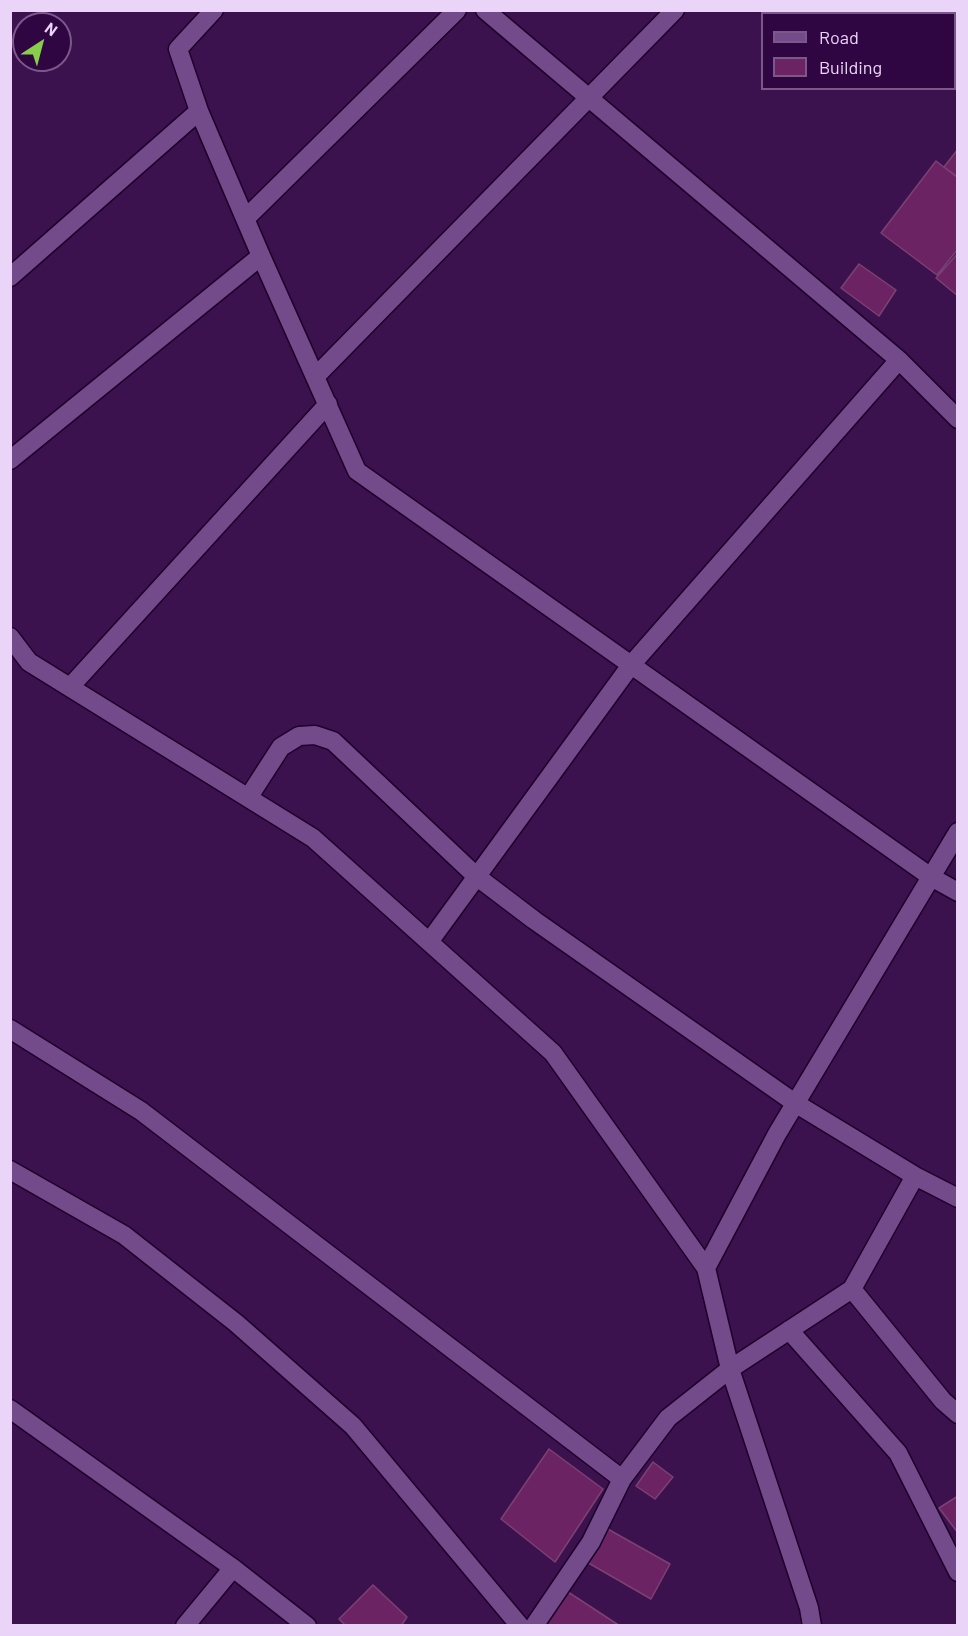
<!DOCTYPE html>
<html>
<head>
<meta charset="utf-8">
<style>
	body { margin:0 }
	#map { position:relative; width:968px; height:1636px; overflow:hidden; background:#3b124d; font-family:Barlow,sans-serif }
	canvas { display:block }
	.frame { position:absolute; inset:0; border:12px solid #ead4f7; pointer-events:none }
	.legend { position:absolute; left:761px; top:12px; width:195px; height:78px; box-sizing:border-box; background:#300642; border:2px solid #7a588a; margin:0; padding:8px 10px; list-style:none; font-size:18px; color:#ead4f7 }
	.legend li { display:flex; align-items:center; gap:12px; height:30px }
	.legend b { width:30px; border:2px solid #7a588a }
	.north { position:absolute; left:12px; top:12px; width:60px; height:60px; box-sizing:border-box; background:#300642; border:2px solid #7a588a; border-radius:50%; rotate:36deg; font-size:16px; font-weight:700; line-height:24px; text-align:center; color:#ead4f7 }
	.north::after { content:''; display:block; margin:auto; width:21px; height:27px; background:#88cf49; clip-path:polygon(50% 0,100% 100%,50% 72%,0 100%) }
</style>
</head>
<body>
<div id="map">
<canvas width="968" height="1636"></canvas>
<div class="frame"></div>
<ul class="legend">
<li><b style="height:8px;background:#744b8a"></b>Road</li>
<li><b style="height:16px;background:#6c2364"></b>Building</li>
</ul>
<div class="north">N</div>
</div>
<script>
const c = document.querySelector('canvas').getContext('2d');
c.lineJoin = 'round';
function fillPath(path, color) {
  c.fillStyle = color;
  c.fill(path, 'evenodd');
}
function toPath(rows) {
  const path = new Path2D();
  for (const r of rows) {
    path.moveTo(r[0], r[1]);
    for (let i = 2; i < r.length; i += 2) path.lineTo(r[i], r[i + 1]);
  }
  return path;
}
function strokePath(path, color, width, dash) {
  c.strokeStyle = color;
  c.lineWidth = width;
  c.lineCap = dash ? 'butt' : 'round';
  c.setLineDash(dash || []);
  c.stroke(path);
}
const building = toPath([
	[958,149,958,177,944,167,958,149],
	[936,161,958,178,958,249,937,275,881,233,936,161],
	[958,253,958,296,936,278,958,253],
	[859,264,896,290,879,316,841,288,859,264],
	[549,1449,603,1489,555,1562,501,1519,549,1449],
	[653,1462,673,1477,655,1499,636,1486,653,1462],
	[958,1496,958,1533,939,1508,958,1496],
	[606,1528,670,1564,651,1599,585,1561,606,1528],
	[373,1585,407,1617,401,1626,346,1626,339,1619,373,1585],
	[565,1590,620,1626,550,1626,545,1623,565,1590]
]);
fillPath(building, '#6c2364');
strokePath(building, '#7c4173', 1.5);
const street = toPath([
	[214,10,178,49,199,111,261,256,357,471,931,877,958,892],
	[485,10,899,360,958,419],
	[895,10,898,14],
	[954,58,958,61],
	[245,219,457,10],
	[10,277,199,111],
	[316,376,675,10],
	[10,460,261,256],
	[10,637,29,662,313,838,553,1053,706,1268],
	[70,687,328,404],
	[248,798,281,747,299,736,315,735,333,741,476,876,534,920,795,1103,915,1176,958,1198],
	[429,942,631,665,899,360],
	[10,1029,141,1111,622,1479],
	[10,1170,124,1235,236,1323,353,1426,520,1626],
	[852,1289,943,1401,958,1414],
	[789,1330,898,1453,958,1572],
	[10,1409,233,1568,307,1626],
	[185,1626,233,1568],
	[534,1626,591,1542,622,1479,668,1418,730,1369,852,1289,915,1176],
	[812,1626,809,1608,730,1369,706,1268,777,1134,958,832]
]);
strokePath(street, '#1e012b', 21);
strokePath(street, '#744b8a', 18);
</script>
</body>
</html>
